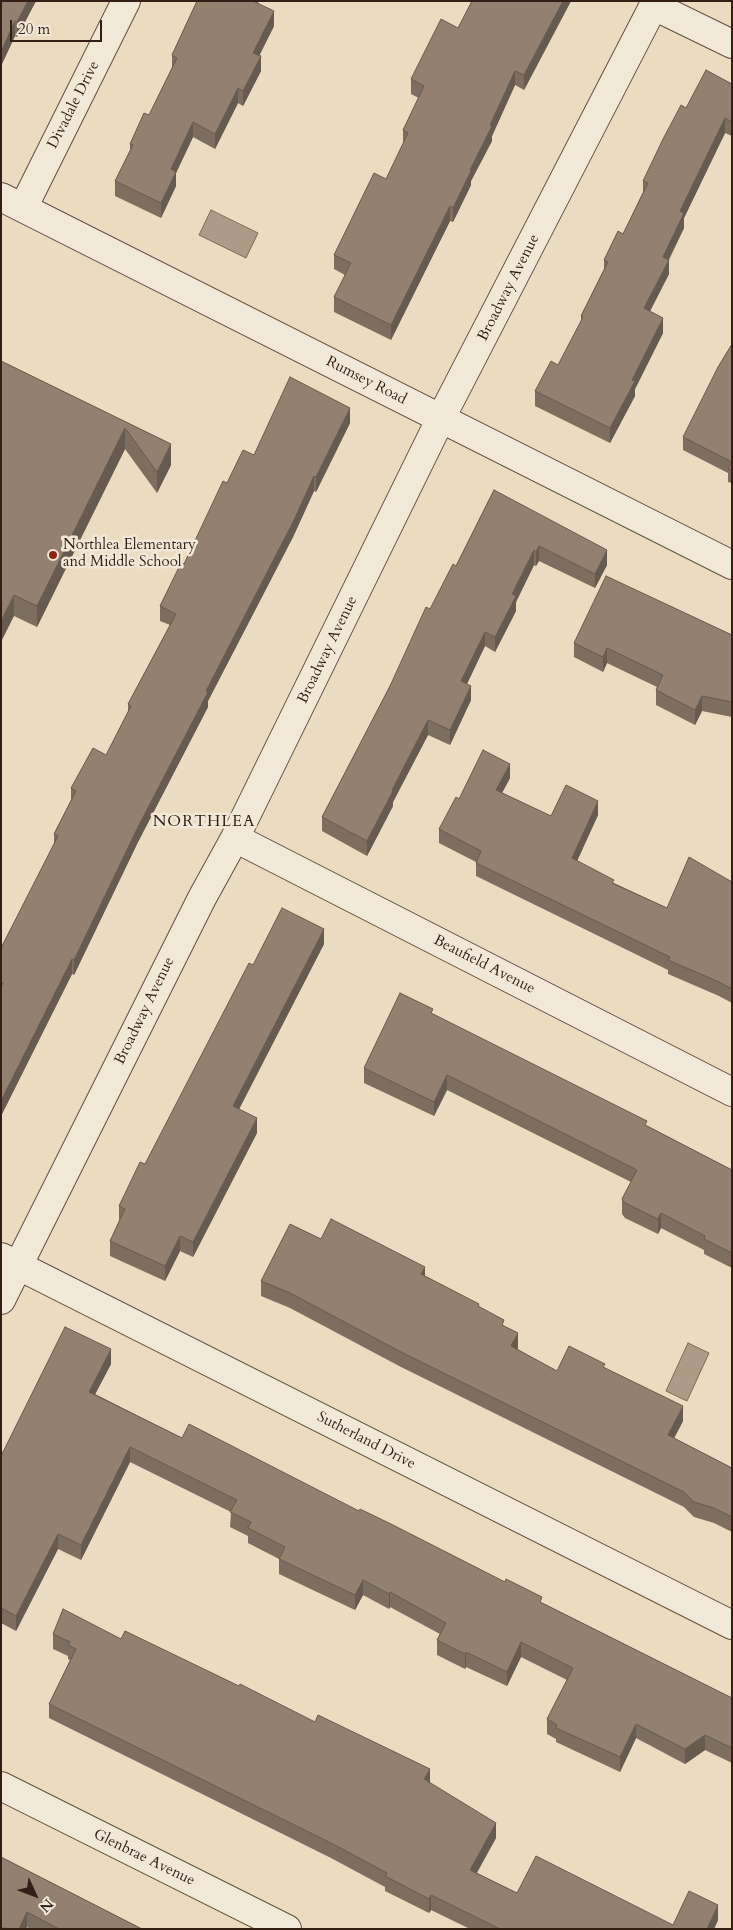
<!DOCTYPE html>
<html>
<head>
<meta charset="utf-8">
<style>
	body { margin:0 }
	#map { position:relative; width:733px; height:1930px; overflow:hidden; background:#ebdbc1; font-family:Cardo,serif }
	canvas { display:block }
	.frame { position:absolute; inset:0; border:2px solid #341e16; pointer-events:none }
	.north { position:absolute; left:10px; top:1870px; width:50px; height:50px; -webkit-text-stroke:4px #f2e8d7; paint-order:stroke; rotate:133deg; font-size:14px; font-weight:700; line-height:20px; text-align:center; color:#341e16 }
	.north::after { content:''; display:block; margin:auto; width:18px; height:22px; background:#341e16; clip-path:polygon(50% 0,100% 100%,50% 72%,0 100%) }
	.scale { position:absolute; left:10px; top:20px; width:92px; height:22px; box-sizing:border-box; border:2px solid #341e16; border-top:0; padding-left:6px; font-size:15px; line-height:18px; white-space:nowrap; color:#341e16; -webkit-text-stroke:4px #f2e8d7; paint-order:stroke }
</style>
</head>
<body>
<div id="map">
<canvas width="733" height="1930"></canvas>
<div class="frame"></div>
<div class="north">N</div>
<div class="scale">20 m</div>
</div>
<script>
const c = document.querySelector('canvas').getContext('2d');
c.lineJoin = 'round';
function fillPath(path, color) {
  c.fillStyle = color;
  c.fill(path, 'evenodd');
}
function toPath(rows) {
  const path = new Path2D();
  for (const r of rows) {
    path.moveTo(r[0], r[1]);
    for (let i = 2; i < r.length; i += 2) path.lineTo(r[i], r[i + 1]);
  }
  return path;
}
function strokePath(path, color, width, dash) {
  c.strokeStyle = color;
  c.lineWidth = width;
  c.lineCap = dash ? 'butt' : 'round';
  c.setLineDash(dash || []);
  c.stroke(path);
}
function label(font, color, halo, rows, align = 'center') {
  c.font = font + ' Cardo,serif';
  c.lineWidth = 5;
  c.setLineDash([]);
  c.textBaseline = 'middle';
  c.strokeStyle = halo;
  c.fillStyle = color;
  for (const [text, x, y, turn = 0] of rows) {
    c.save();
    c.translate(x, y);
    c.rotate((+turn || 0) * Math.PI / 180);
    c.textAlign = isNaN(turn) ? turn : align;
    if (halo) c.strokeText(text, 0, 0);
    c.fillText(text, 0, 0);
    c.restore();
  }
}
const water = toPath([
	[211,210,258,233,246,258,199,235,211,210],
	[688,1343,709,1353,687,1401,666,1391,688,1343]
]);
fillPath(water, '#ad9b87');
strokePath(water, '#7d695a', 1);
const minor = toPath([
	[654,6,732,44],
	[1,197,732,565],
	[23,208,126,1],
	[235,838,732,1092],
	[1,1257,732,1625],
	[1,1300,202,898,235,838,441,418,656,1],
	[1,1786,287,1929]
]);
strokePath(minor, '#624d41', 30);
strokePath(minor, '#f2e8d7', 28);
fillPath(toPath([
	[1,1,36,1,17,37,15,36,1,66],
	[197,1,259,1,258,3,274,26,259,56,261,71,243,106,238,103,215,149,193,137,176,173,176,186,161,218,115,196,115,181,130,150,130,144,149,115,172,68,172,55],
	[472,1,571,1,524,90,515,85,492,136,492,141,471,181,471,185,453,222,450,221,391,340,334,312,334,297,345,275,334,269,334,255,386,179,403,145,403,130,419,98,411,94,411,79,458,28],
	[732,84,732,136,725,133,684,218,684,228,669,260,669,274,650,311,663,333,635,389,635,396,610,443,535,406,535,391,558,365,581,322,581,316,604,269,604,260,623,234,643,192,643,181,686,108],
	[732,344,732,483,728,482,728,473,683,450,683,437],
	[1,361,171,444,171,465,157,493,125,449,37,627,14,616],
	[350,423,316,492,314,491,293,537,208,701,208,707,138,842,74,975,72,974,1,1116,1,948,54,845,54,834,71,800,71,788,106,755,128,712,128,704,170,625,160,621,160,606,184,564,227,483,254,455],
	[494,490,607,565,595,588,539,561,536,566,534,565,516,602,516,611,495,652,485,646,467,684,471,700,450,745,428,735,393,802,393,806,367,856,322,831,322,817,430,609,456,566],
	[732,635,732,717,702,711,695,725,656,705,656,690,657,687,607,663,603,672,574,657,574,643],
	[510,778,502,793,551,816,598,815,577,861,614,883,667,908,732,882,732,1003,719,996,668,974,668,970,476,876,476,862,439,843,439,829,459,799],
	[324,944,239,1109,257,1133,193,1257,180,1251,165,1281,110,1256,110,1241,119,1221,119,1206,145,1164,253,965],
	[433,1014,732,1170,732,1268,704,1254,704,1250,661,1228,658,1234,625,1218,622,1214,622,1199,631,1182,447,1090,434,1116,364,1083,364,1068],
	[321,1239,425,1276,479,1307,504,1326,518,1348,517,1349,557,1371,605,1368,683,1421,674,1438,732,1468,732,1532,714,1523,694,1517,684,1507,401,1367,290,1308,261,1296,261,1281],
	[111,1364,95,1394,182,1438,359,1511,732,1698,732,1763,705,1750,685,1764,636,1738,620,1772,556,1742,556,1739,547,1734,547,1719,567,1680,521,1657,507,1686,466,1667,465,1669,437,1655,437,1640,440,1634,390,1607,389,1609,363,1595,355,1610,279,1574,279,1559,248,1543,248,1536,230,1527,231,1512,130,1462,81,1560,58,1549,16,1631,1,1623,1,1456],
	[53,1634,121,1639,430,1783,496,1838,477,1873,517,1893,673,1925,718,1920,714,1929,470,1929,431,1910,429,1913,385,1891,385,1887,331,1858,49,1718,49,1704,70,1660,68,1659,68,1656,53,1649],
	[1,1857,142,1929,30,1929,27,1927,26,1929,1,1929]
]), '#7e6e5f');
fillPath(toPath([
	[28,1,36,1,17,37,17,22],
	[563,1,571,1,524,90,524,75],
	[274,11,274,26,253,68,253,53],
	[15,21,15,36,1,66,1,52],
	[261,56,261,71,243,106,243,91],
	[515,71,515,85,492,136,492,141,471,181,471,185,453,222,453,208,470,170],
	[238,88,238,103,215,149,215,134],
	[725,118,725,133,684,218,684,228,663,270,669,260,669,274,644,323,644,308,680,211],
	[193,122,193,137,176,173,176,186,161,218,161,203,171,169],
	[450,206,450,221,391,340,391,325],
	[663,318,663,333,635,389,635,396,610,443,610,428,632,380],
	[350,408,350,423,316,492,316,477],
	[125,428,125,449,37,627,37,606],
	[171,444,171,465,157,493,157,472],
	[314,476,314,491,293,537,208,701,208,707,138,842,74,975,74,960,138,827],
	[539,546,539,561,536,566,536,552],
	[534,550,534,565,516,602,516,611,495,652,495,637,512,594],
	[607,550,607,565,595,588,595,574],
	[14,595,14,616,1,642,1,621],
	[485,632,485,646,461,696,461,681],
	[607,648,607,663,603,672,603,657],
	[471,686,471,700,450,745,450,730],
	[702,696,702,711,695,725,695,710],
	[428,720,428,735,393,802,393,806,367,856,367,841],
	[510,764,510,778,496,804,496,790],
	[598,801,598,815,572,872,572,858],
	[324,929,324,944,233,1121,233,1106],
	[72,959,72,974,1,1116,1,1101],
	[447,1075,447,1090,434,1116,434,1102],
	[257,1118,257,1133,193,1257,193,1242],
	[661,1213,661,1228,658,1234,658,1219],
	[180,1236,180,1251,165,1281,165,1266],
	[425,1267,425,1282,421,1274],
	[518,1333,518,1348,511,1361,511,1346],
	[111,1349,111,1364,89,1406,89,1392],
	[683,1406,683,1421,668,1450,668,1435],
	[130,1447,130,1462,81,1560,81,1545],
	[58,1534,58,1549,16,1631,16,1616],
	[363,1580,363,1595,355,1610,355,1595],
	[390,1592,390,1607,389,1609,389,1594],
	[521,1642,521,1657,507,1686,507,1672],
	[466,1652,466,1667,465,1669,465,1654],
	[636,1724,636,1738,620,1772,620,1757],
	[705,1735,705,1750,685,1764,685,1749],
	[430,1769,430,1783,424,1779],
	[496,1823,496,1838,470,1884,470,1870],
	[431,1895,431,1910,429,1913,429,1899],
	[718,1905,718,1920,714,1929,707,1929],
	[27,1912,27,1927,26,1929,19,1929]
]), '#675a4e');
const building = toPath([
	[1,1,28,1,17,22,15,21,1,52,1,1],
	[197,1,253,1,274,11,253,53,261,56,243,91,238,88,215,134,193,122,171,169,176,172,161,203,115,181,133,145,130,144,144,113,149,115,177,58,172,55,197,1],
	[472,1,563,1,524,75,515,71,490,125,492,126,470,170,471,171,453,208,450,206,391,325,334,297,351,263,334,255,374,173,386,179,408,133,403,130,424,86,411,79,441,19,458,28,472,1],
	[706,70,732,84,732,122,725,118,680,211,684,213,663,257,669,260,644,308,663,318,632,380,635,381,610,428,535,391,551,361,558,365,583,317,581,316,608,262,604,260,618,231,623,234,648,183,643,181,663,139,681,105,686,108,706,70],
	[732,344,732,470,728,469,732,462,683,437,718,367,732,344],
	[1,361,171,444,157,472,125,428,37,606,14,595,1,621,1,361],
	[290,377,350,408,316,477,314,476,293,522,206,691,208,692,138,827,74,960,72,959,1,1101,1,987,3,983,1,982,1,948,58,836,54,834,76,791,71,788,93,748,106,755,131,706,128,704,176,614,160,606,181,563,184,564,223,481,227,483,243,450,254,455,290,377],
	[494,490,607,550,595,574,539,546,536,552,534,550,512,594,516,596,495,637,485,632,461,681,471,686,450,730,428,720,392,790,393,791,367,841,322,817,390,686,426,607,430,609,453,564,456,566,494,490],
	[606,576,732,635,732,702,702,696,695,710,656,690,663,675,607,648,603,657,574,643,606,576],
	[483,750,510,764,496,790,551,816,566,785,598,801,572,858,614,880,612,883,667,908,689,857,732,882,732,989,719,982,668,960,670,957,476,863,481,851,439,829,456,797,459,799,483,750],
	[282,908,324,929,233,1106,257,1118,193,1242,180,1236,165,1266,110,1241,125,1209,119,1206,140,1162,145,1164,249,963,253,965,282,908],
	[400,993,433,1009,431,1013,647,1121,645,1125,732,1170,732,1253,704,1239,705,1236,661,1213,658,1219,625,1203,622,1199,637,1170,447,1075,434,1102,364,1068,400,993],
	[331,1219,425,1267,421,1274,479,1304,478,1306,504,1320,502,1325,518,1333,511,1346,557,1371,569,1346,605,1364,603,1367,683,1406,668,1435,732,1468,732,1517,714,1508,694,1502,684,1492,401,1352,290,1293,261,1281,290,1224,321,1239,331,1219],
	[65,1327,111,1349,89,1392,182,1438,189,1424,359,1511,360,1509,391,1524,505,1582,506,1579,542,1597,540,1602,732,1698,732,1748,705,1735,685,1749,636,1724,620,1757,556,1728,557,1725,547,1719,573,1668,521,1642,507,1672,466,1652,465,1654,437,1640,446,1623,390,1592,389,1594,363,1580,355,1595,279,1559,285,1547,248,1528,251,1522,230,1512,237,1500,130,1447,81,1545,58,1534,16,1616,1,1608,1,1456,65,1327],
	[63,1609,121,1639,125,1631,239,1686,240,1684,315,1722,318,1715,430,1769,424,1779,496,1823,470,1870,517,1893,536,1856,673,1925,689,1891,718,1905,707,1929,500,1929,431,1895,429,1899,385,1876,387,1873,331,1843,49,1704,76,1649,68,1645,70,1642,53,1634,63,1609],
	[1,1857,142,1929,59,1929,27,1912,19,1929,1,1928,1,1857]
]);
fillPath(building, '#93806f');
strokePath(building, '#675a4e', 1);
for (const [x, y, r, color] of [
	[53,555,5,"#8f2418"]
]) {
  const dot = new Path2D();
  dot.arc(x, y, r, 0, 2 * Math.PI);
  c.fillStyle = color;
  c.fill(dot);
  strokePath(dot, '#f2e8d7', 2);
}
label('15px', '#341e16', '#f2e8d7', [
	["Divadale Drive",74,105,-63],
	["Broadway Avenue",509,288,-63],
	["Rumsey Road",366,381,27],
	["Broadway Avenue",328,650,-64],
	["Beaufield Avenue",484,965,27],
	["Broadway Avenue",145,1011,-64],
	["Sutherland Drive",366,1441,27],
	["Glenbrae Avenue",144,1858,26]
]);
label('15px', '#341e16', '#f2e8d7', [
	["Northlea Elementary",63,546],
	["and Middle School",63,563]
], 'left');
c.letterSpacing = '1px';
label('16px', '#341e16', '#f2e8d7', [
	["NORTHLEA",204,822]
]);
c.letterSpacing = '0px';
</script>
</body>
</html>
